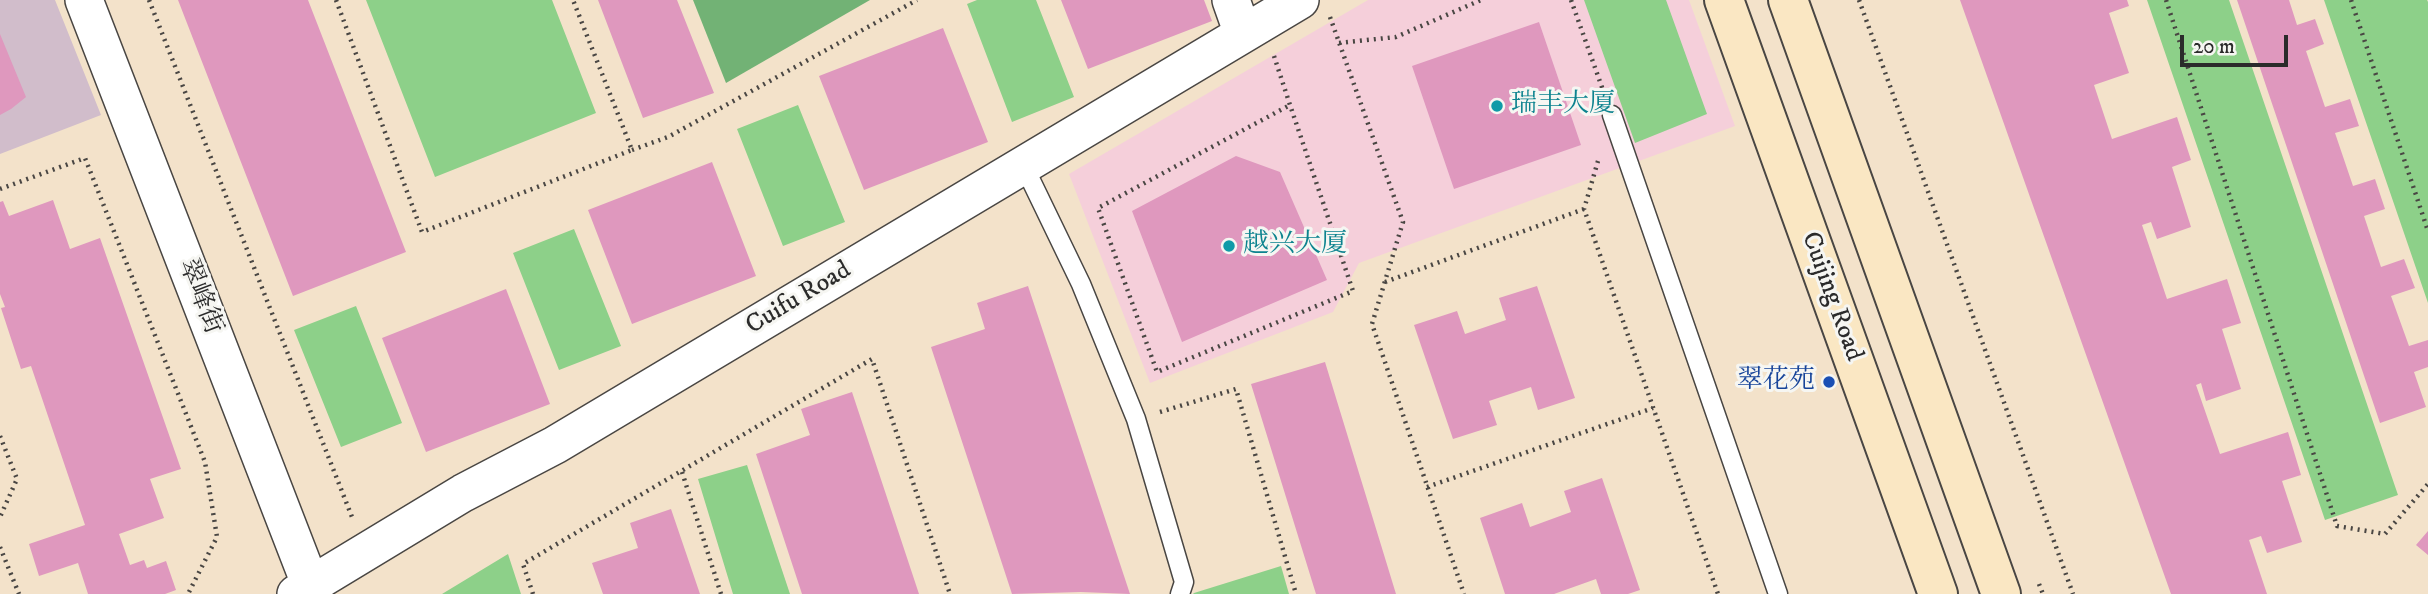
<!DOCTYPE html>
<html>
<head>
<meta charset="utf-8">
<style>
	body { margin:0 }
	#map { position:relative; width:2428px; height:594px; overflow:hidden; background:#f3e2ca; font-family:"IM FELL DW Pica",serif }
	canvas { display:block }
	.scale { position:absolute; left:2180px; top:35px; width:108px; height:32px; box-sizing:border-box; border:4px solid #2b2b2b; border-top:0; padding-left:9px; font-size:21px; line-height:24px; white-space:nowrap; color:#2b2b2b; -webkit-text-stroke:5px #f6f6f2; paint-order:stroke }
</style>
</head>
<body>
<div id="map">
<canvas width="2428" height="594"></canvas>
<div class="scale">20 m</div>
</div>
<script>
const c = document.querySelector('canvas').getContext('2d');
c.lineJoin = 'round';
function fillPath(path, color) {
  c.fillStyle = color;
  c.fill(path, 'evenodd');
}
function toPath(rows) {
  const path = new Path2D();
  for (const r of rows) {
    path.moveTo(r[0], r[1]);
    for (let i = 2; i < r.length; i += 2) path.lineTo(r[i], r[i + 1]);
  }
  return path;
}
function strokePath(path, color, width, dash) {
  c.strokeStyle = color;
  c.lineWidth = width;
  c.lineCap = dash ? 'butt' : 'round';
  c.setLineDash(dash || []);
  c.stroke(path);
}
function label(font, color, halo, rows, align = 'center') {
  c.font = font + ' "IM FELL DW Pica","Noto Serif SC",serif';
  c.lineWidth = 6;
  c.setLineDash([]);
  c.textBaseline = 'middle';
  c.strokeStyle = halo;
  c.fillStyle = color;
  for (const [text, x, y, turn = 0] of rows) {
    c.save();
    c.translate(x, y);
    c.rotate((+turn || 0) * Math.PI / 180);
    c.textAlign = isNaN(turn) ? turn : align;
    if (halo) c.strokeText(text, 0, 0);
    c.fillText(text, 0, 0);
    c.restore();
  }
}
fillPath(toPath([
	[1368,0,1689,0,1735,126,1359,263,1333,312,1150,383,1069,174]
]), '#f5cfda');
fillPath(toPath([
	[0,0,55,0,101,115,0,154]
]), '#d1bdcb');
fillPath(toPath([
	[366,0,552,0,596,113,435,177],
	[977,0,1036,0,1074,97,1012,122,967,4],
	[1584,0,1666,0,1707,114,1635,143],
	[2147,0,2229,0,2398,495,2325,520],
	[2324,0,2427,0,2428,2,2428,303],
	[798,105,845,222,783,246,737,129],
	[574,229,621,346,559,370,513,253],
	[356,306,402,423,341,447,294,330],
	[747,465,790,594,733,594,698,479],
	[508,554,521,594,442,594],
	[1281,566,1289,594,1193,594,1194,593]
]), '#8dd089');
fillPath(toPath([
	[693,0,870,0,726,83]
]), '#72b275');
fillPath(toPath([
	[178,0,308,0,406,252,293,296],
	[598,0,677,0,714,93,643,118],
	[1061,0,1204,0,1212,21,1088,69],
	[1960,0,2127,0,2129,6,2109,13,2129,73,2094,85,2112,139,2177,117,2191,160,2172,167,2191,227,2157,239,2151,222,2142,225,2167,299,2227,279,2241,323,2222,329,2241,389,2206,401,2201,383,2196,385,2220,454,2288,432,2301,475,2282,481,2302,542,2267,553,2261,536,2249,540,2267,594,2171,594],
	[2237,0,2289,0,2297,25,2315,19,2324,44,2306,51,2325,107,2350,99,2359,126,2335,133,2353,186,2375,179,2385,209,2364,216,2381,267,2404,259,2415,288,2391,296,2409,346,2428,340,2428,367,2414,372,2426,407,2380,423],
	[1539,22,1581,145,1454,189,1412,66],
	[943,28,988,142,864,190,819,76],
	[0,34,26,97,11,109,0,115],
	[1236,156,1280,172,1327,280,1182,342,1132,211],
	[712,162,756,276,632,324,588,210],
	[53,200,70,249,100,238,181,469,150,479,164,518,119,534,130,565,144,560,147,568,166,561,176,590,165,594,88,594,78,563,39,576,29,544,85,525,31,366,21,369,1,308,5,307,0,294,0,202,3,201,9,216],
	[1028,286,1130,594,1081,592,1012,594,931,347,985,329,977,303],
	[1537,286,1575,398,1538,410,1531,387,1489,401,1497,425,1453,439,1414,325,1457,311,1465,334,1506,320,1499,298],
	[506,289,550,404,426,452,382,338],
	[1325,362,1396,594,1316,594,1251,384],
	[852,392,919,594,802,594,756,454,810,435,801,409],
	[1602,478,1640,590,1628,594,1601,594,1596,579,1554,594,1505,594,1480,518,1522,503,1530,527,1571,512,1564,491],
	[671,509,700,594,603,594,592,563,638,548,630,523],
	[2428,531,2428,555,2416,545]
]), '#df98be');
const service = toPath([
	[1612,115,1778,594],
	[1023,164,1081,284,1136,419,1184,582,1180,594]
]);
const minor = toPath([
	[84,0,314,594],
	[1231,0,1243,34],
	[296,594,463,493,555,445,1300,0]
]);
const secondary = toPath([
	[1724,0,1938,594],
	[1788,0,2001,594]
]);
strokePath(service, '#494643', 21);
strokePath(minor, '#494643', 40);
strokePath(secondary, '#494643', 42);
strokePath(toPath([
	[149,0,352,517],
	[336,0,422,232,632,150,573,0],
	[1571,0,1604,93],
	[1859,0,2073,594],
	[2166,0,2337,526,2385,534,2428,484],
	[2351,0,2428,231],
	[1330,17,1403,222,1372,324,1464,594],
	[1339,43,1396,37,1481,0],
	[1274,56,1290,105,1353,291,1157,372,1098,208,1290,105],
	[632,150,668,137,917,0],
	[1598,161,1584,209,1718,594],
	[0,189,85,158,205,462,217,537,188,594],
	[1385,282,1584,209],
	[1160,412,1236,389,1296,594],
	[0,436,17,479,0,517],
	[682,472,721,594],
	[1427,487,1653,408],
	[0,547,19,594],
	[2039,584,2043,594],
	[533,594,523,564,872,359,950,594]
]), '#494643', 4.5, [2, 5]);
strokePath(service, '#fff', 18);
strokePath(minor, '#fff', 37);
strokePath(secondary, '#fae7c3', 38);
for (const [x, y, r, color] of [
	[1497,106,7,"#0f9aa8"],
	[1229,246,7,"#0f9aa8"],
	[1829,382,7,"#1a4fb4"]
]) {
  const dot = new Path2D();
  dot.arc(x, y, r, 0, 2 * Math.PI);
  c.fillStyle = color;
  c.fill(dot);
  strokePath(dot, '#f6f6f2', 2.5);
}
label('26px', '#0d838f', '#f6f6f2', [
	["瑞丰大厦",1511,106],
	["越兴大厦",1243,246]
], 'left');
label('26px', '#2b2b2b', '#f6f6f2', [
	["翠峰街",199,297,69],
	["Cuijing Road",1831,297,70],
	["Cuifu Road",799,299,-31]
]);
label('26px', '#164399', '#f6f6f2', [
	["翠花苑",1815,382]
], 'right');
</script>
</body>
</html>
